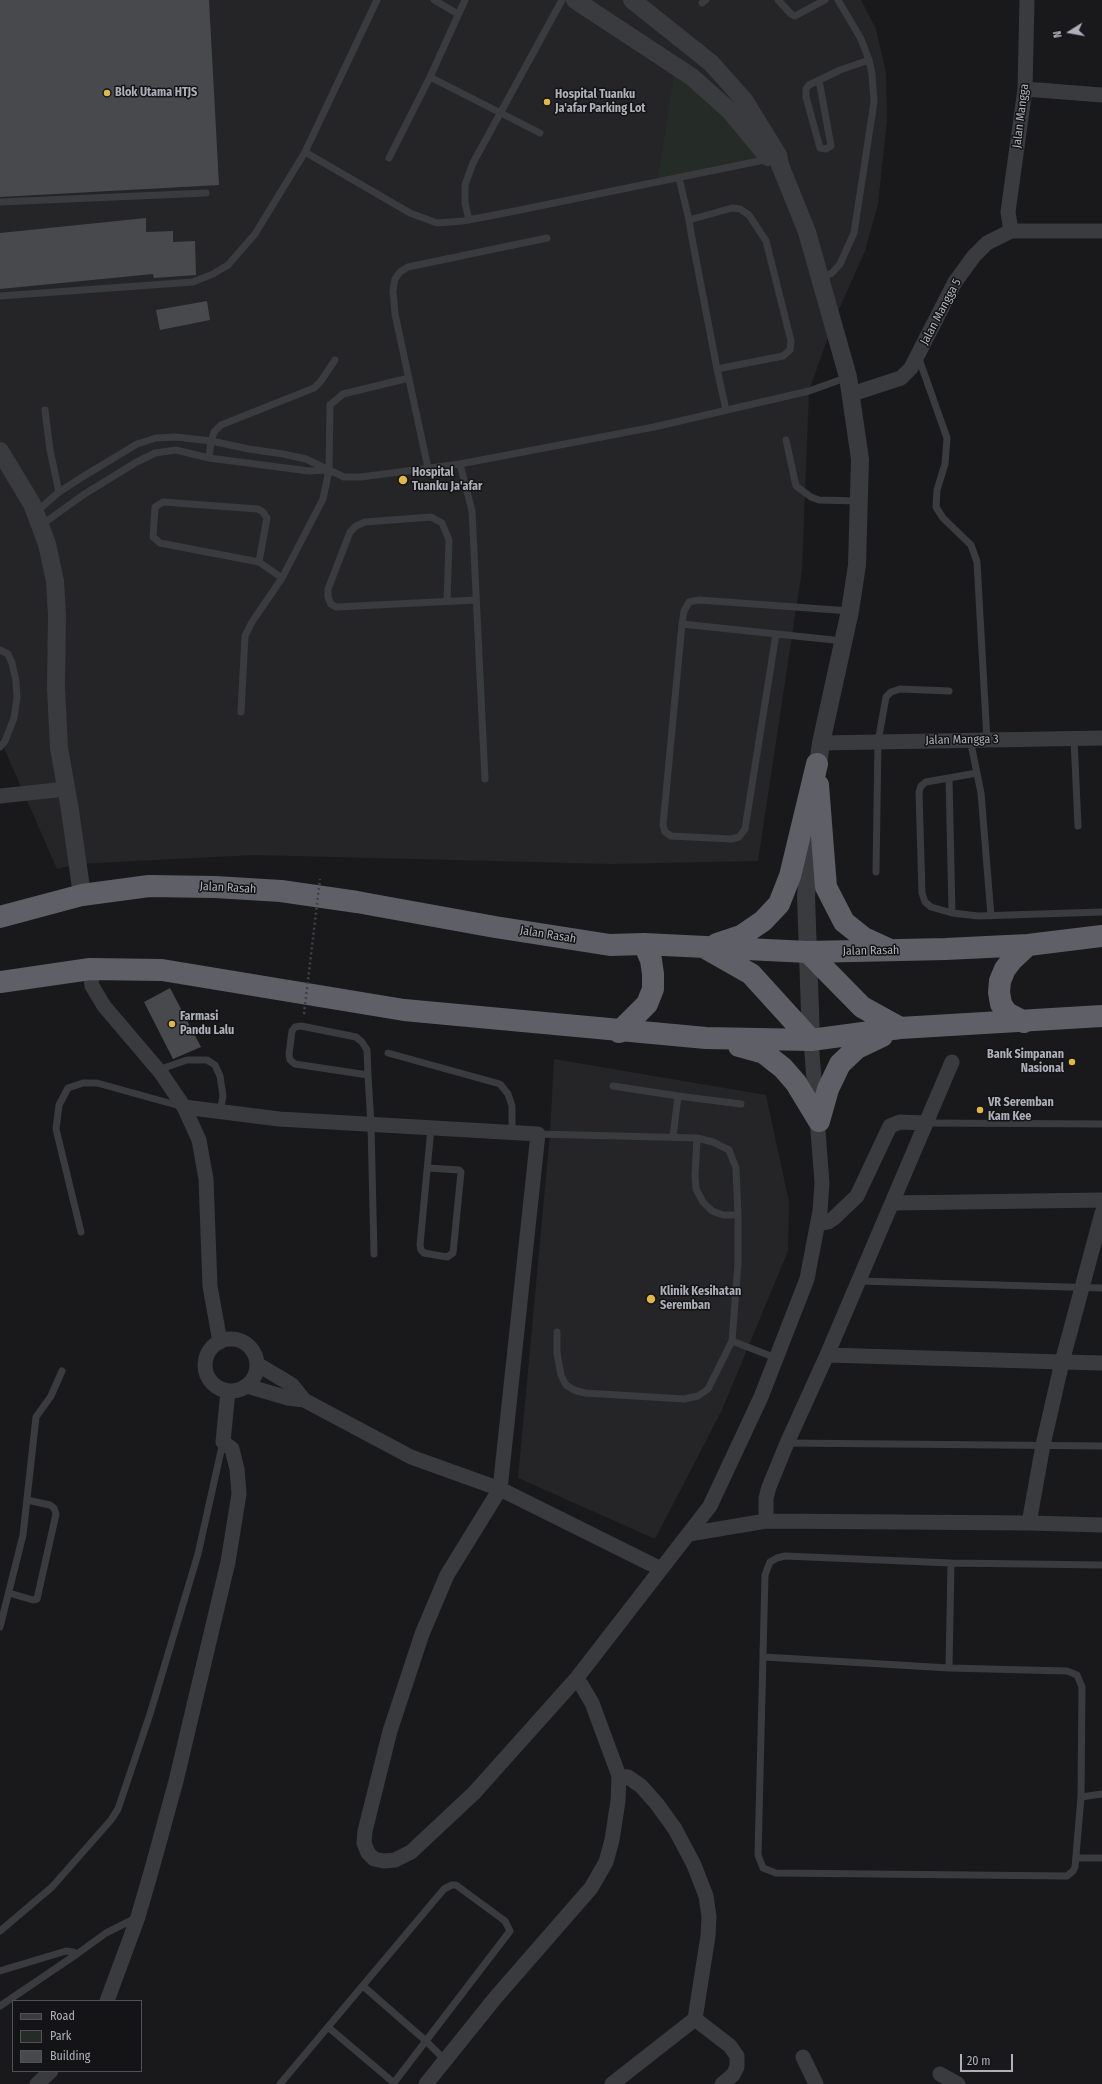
<!DOCTYPE html>
<html>
<head>
<meta charset="utf-8">
<style>
	body { margin:0 }
	#map { position:relative; width:1102px; height:2084px; overflow:hidden; background:#19191b; font-family:"Fira Sans Condensed",sans-serif }
	canvas { display:block }
	.legend { position:absolute; left:12px; top:2000px; width:130px; height:72px; box-sizing:border-box; background:#141416; border:1px solid #515257; margin:0; padding:5px 7px; list-style:none; font-size:12px; color:#adb0b9 }
	.legend li { display:flex; align-items:center; gap:8px; height:20px }
	.legend b { width:20px; border:1px solid #515257 }
	.north { position:absolute; left:1050px; top:12px; width:40px; height:40px; -webkit-text-stroke:3px #141416; paint-order:stroke; rotate:259deg; font-size:11px; font-weight:700; line-height:16px; text-align:center; color:#adb0b9 }
	.north::after { content:''; display:block; margin:auto; width:14px; height:18px; background:#adb0b9; clip-path:polygon(50% 0,100% 100%,50% 72%,0 100%) }
	.scale { position:absolute; left:960px; top:2054px; width:53px; height:18px; box-sizing:border-box; border:2px solid #adb0b9; border-top:0; padding-left:5px; font-size:12px; line-height:14px; white-space:nowrap; color:#adb0b9; -webkit-text-stroke:3px #141416; paint-order:stroke }
</style>
</head>
<body>
<div id="map">
<canvas width="1102" height="2084"></canvas>
<ul class="legend">
<li><b style="height:5px;background:#3a3b3f"></b>Road</li>
<li><b style="height:11px;background:#252c27"></b>Park</li>
<li><b style="height:11px;background:#48494d"></b>Building</li>
</ul>
<div class="north">N</div>
<div class="scale">20 m</div>
</div>
<script>
const c = document.querySelector('canvas').getContext('2d');
c.lineJoin = 'round';
function fillPath(path, color) {
  c.fillStyle = color;
  c.fill(path, 'evenodd');
}
function toPath(rows) {
  const path = new Path2D();
  for (const r of rows) {
    if (r.length === 3) {
      path.moveTo(r[0] + r[2], r[1]);
      path.arc(r[0], r[1], r[2], 0, 2 * Math.PI);
      continue;
    }
    path.moveTo(r[0], r[1]);
    for (let i = 2; i < r.length; i += 2) path.lineTo(r[i], r[i + 1]);
  }
  return path;
}
function strokePath(path, color, width, dash) {
  c.strokeStyle = color;
  c.lineWidth = width;
  c.lineCap = dash ? 'butt' : 'round';
  c.setLineDash(dash || []);
  c.stroke(path);
}
function label(font, color, halo, rows, align = 'center') {
  c.font = font + ' "Fira Sans Condensed",sans-serif';
  c.lineWidth = 3;
  c.setLineDash([]);
  c.textBaseline = 'middle';
  c.strokeStyle = halo;
  c.fillStyle = color;
  for (const [text, x, y, turn = 0] of rows) {
    c.save();
    c.translate(x, y);
    c.rotate((+turn || 0) * Math.PI / 180);
    c.textAlign = isNaN(turn) ? turn : align;
    if (halo) c.strokeText(text, 0, 0);
    c.fillText(text, 0, 0);
    c.restore();
  }
}
fillPath(toPath([
	[0,0,861,0,876,29,886,73,887,120,878,204,865,251,833,323,809,391,802,570,758,861,611,864,254,855,78,864,57,869,0,739],
	[554,1059,766,1095,789,1202,788,1251,722,1410,655,1539,518,1478,550,1134]
]), '#252528');
fillPath(toPath([
	[676,62,768,158,658,180]
]), '#252c27');
fillPath(toPath([
	[0,0,209,0,219,185,0,197],
	[146,218,146,232,173,231,173,242,195,241,196,275,154,278,153,274,0,289,0,233],
	[207,301,210,320,160,330,156,310],
	[170,988,201,1047,173,1059,144,1002]
]), '#48494d');
strokePath(toPath([
	[434,0,458,14],
	[465,0,430,77,540,133],
	[778,0,791,14,795,16,825,0],
	[702,3,706,0],
	[819,80,831,146,826,149,820,148,806,97,806,89,809,85,840,70,869,60],
	[305,152,410,213,437,223,463,221,515,211,769,159],
	[389,158,430,77],
	[679,178,689,220],
	[0,202,206,193],
	[469,220,465,203,465,185,473,163,562,0],
	[821,278,832,273,840,264,854,233,874,102,872,74,869,60,861,39,838,0],
	[0,296,193,282,213,274,228,265,255,234,305,152,377,0],
	[918,356,947,438,945,464,937,490,936,507,943,518,971,545,977,562,987,740],
	[717,369,783,356,790,350,791,341,766,241,749,215,740,209,732,208,689,220,691,233,717,369,726,410],
	[45,410,50,450,59,492],
	[786,440,796,486,811,497,819,500,858,501],
	[209,458,211,441,214,432,221,425,314,388,321,381,335,360],
	[460,464,472,511,485,779],
	[428,468,395,314,393,291,395,279,400,272,408,267,547,238],
	[36,512,59,492,84,476,137,444,156,438,176,437,211,441,249,449,283,454,306,459,344,477,361,477,460,464,654,427,809,391,848,377],
	[40,526,83,495,135,463,155,453,176,450,209,458,309,471,327,470],
	[259,562,267,518,263,512,258,509,163,502,155,507,153,537,160,543,259,562,282,578],
	[447,601,449,540,442,523,431,517,365,522,356,526,350,532,328,589,328,597,331,604,336,607,476,600],
	[682,624,843,641],
	[776,634,745,829,739,837,731,839,671,836,665,832,663,825,682,624,684,611,689,602,699,600,850,611],
	[0,650,8,654,12,663,16,681,17,698,14,718,5,741,0,747],
	[241,712,245,636,252,622,282,578,323,499,329,470,330,405,343,394,409,378],
	[1074,739,1078,826],
	[973,740,972,749,981,793,991,916],
	[977,773,926,782,921,786,919,792,922,893,925,902,931,907,952,913,978,916,1102,912],
	[949,778,952,913],
	[876,872,878,742,886,697,891,692,900,689,949,691],
	[388,1053,500,1084,508,1094,512,1106,512,1132],
	[158,1070,187,1060,207,1060,215,1065,220,1076,223,1096,220,1112],
	[368,1075,295,1064,290,1060,289,1054,292,1031,295,1027,301,1026,356,1037,362,1042,367,1050,368,1075,371,1125,374,1254],
	[613,1086,678,1096],
	[926,1123,1102,1124],
	[538,1134,697,1138,713,1142,729,1150,736,1168,738,1215,738,1263,732,1341,776,1358],
	[673,1137,678,1096,741,1104],
	[697,1138,695,1176,696,1189,703,1202,712,1211,723,1215,738,1215],
	[428,1168,459,1170,461,1172,453,1253,447,1257,424,1253,421,1250,420,1245,431,1128],
	[81,1232,56,1129,59,1105,68,1088,83,1083,97,1083,180,1106],
	[859,1281,1102,1288],
	[557,1332,557,1353,561,1375,566,1385,574,1390,585,1393,684,1399,698,1396,708,1389,732,1341],
	[787,1443,1102,1446],
	[9,1593,33,1600,37,1599,56,1514,54,1508,50,1505,27,1500],
	[0,1627,23,1535,36,1417,51,1396,62,1371],
	[764,1657,949,1668,1067,1671,1077,1675,1082,1687,1081,1797,1075,1867,1073,1871,1067,1876,776,1873,763,1868,758,1855,765,1575,770,1562,777,1558,785,1556,951,1563,1102,1565],
	[949,1668,951,1563],
	[1081,1797,1102,1794],
	[1076,1858,1102,1858],
	[0,1931,52,1887,111,1820,118,1809,150,1714,198,1554,223,1442],
	[0,1971,66,1951,73,1952,77,1954,106,1933,136,1918],
	[363,1986,426,2041,445,2060],
	[0,2006,77,1954],
	[328,2027,394,2083],
	[280,2084,444,1889,452,1885,456,1885,505,1921,510,1931,393,2084]
]), '#3a3b3f', 7);
strokePath(toPath([
	[1025,89,1102,95],
	[1011,231,1008,212,1025,89,1027,0],
	[852,394,901,378,911,368,955,282,974,256,987,243,1011,231,1102,231],
	[821,743,1102,738],
	[0,796,66,789],
	[90,969,92,986,104,1006,161,1073,184,1107,199,1140,206,1179,210,1286,220,1342],
	[184,1107,279,1119,538,1134,500,1489,447,1575,422,1634,390,1731,365,1831,364,1843,368,1853,374,1859,384,1861,395,1860,411,1852,474,1793,576,1679,710,1506,761,1397,807,1279,820,1211,822,1183,811,1040],
	[893,1203,1102,1200],
	[1102,1213,1062,1362,1102,1363],
	[818,1224,828,1222,834,1218,857,1196,890,1126,900,1122,926,1123],
	[231,1365,26],
	[827,1355,952,1062],
	[257,1364,292,1385,304,1400],
	[247,1386,288,1398,304,1400,411,1457,500,1489,661,1569],
	[766,1521,766,1498,769,1487,787,1443,827,1355,1062,1362,1043,1445,1029,1523],
	[689,1534,766,1521,1029,1523,1102,1525],
	[107,2001,138,1917,153,1865,176,1781,228,1562,239,1494,237,1469,232,1449,223,1442,228,1391],
	[695,2019,730,2046,737,2056,737,2067,733,2075,722,2084],
	[803,2057,816,2084],
	[940,2074,958,2084],
	[37,2084,51,2071],
	[426,2084,496,1997,591,1888,606,1862,612,1840,618,1801,619,1776,592,1703,582,1686,576,1679],
	[612,2084,695,2019,708,1936,709,1917,706,1896,694,1865,675,1829,657,1804,641,1786,628,1777,619,1776]
]), '#3a3b3f', 15);
strokePath(toPath([
	[575,0,692,77,730,111,768,157],
	[632,0,711,63,744,100,778,155,780,165,807,232,848,377,860,459,857,565,850,611,821,743,816,778],
	[0,451,32,504,47,544,55,581,57,615,56,688,59,748,70,810,82,895],
	[811,1040,806,896,813,813]
]), '#3a3b3f', 18);
strokePath(toPath([
	[818,785,826,887,844,922,864,938,888,949],
	[0,917,82,895,149,886,215,887,281,891,357,902,495,927,610,945,644,944,808,952,946,949,1028,945,1102,936],
	[717,944,741,936,763,921,779,904,790,876,817,764],
	[707,949,751,974,811,1040],
	[808,952,862,1007,900,1028],
	[0,982,90,969,162,970,404,1010,706,1038,811,1040,900,1028,1102,1016],
	[1024,1022,1007,1013,1001,1004,999,992,1000,981,1005,969,1012,960,1028,945],
	[619,1032,647,1004,653,989,653,974,651,960,644,944],
	[739,1046,764,1053,783,1068,796,1083,819,1121],
	[819,1121,828,1089,840,1064,857,1048,882,1036]
]), '#5f6067', 22);
strokePath(toPath([
	[304,1014,320,879]
]), '#404246', 2.5, [2, 3]);
for (const [x, y, r, color] of [
	[107,93,4,"#dfb74d"],
	[547,102,4,"#dfb74d"],
	[403,480,5,"#dfb74d"],
	[172,1024,4,"#dfb74d"],
	[1072,1062,4,"#dfb74d"],
	[980,1110,4,"#dfb74d"],
	[651,1299,5,"#dfb74d"]
]) {
  const dot = new Path2D();
  dot.arc(x, y, r, 0, 2 * Math.PI);
  c.fillStyle = color;
  c.fill(dot);
  strokePath(dot, '#141416', 1.5);
}
label('bold 12px', '#adb0b9', '#141416', [
	["Blok Utama HTJS",115,93],
	["Hospital Tuanku",555,95],
	["Ja'afar Parking Lot",555,109],
	["Hospital",412,473],
	["Tuanku Ja'afar",412,487],
	["Farmasi",180,1017],
	["Pandu Lalu",180,1031],
	["Bank Simpanan",1064,1055,"right"],
	["Nasional",1064,1069,"right"],
	["VR Seremban",988,1103],
	["Kam Kee",988,1117],
	["Klinik Kesihatan",660,1292],
	["Seremban",660,1306]
], 'left');
label('12px', '#adb0b9', '#141416', [
	["Jalan Mangga",1021,116,-83],
	["Jalan Mangga 5",941,312,-62],
	["Jalan Mangga 3",962,740,-1],
	["Jalan Rasah",228,888,3],
	["Jalan Rasah",548,935,9],
	["Jalan Rasah",871,951,-1]
]);
</script>
</body>
</html>
